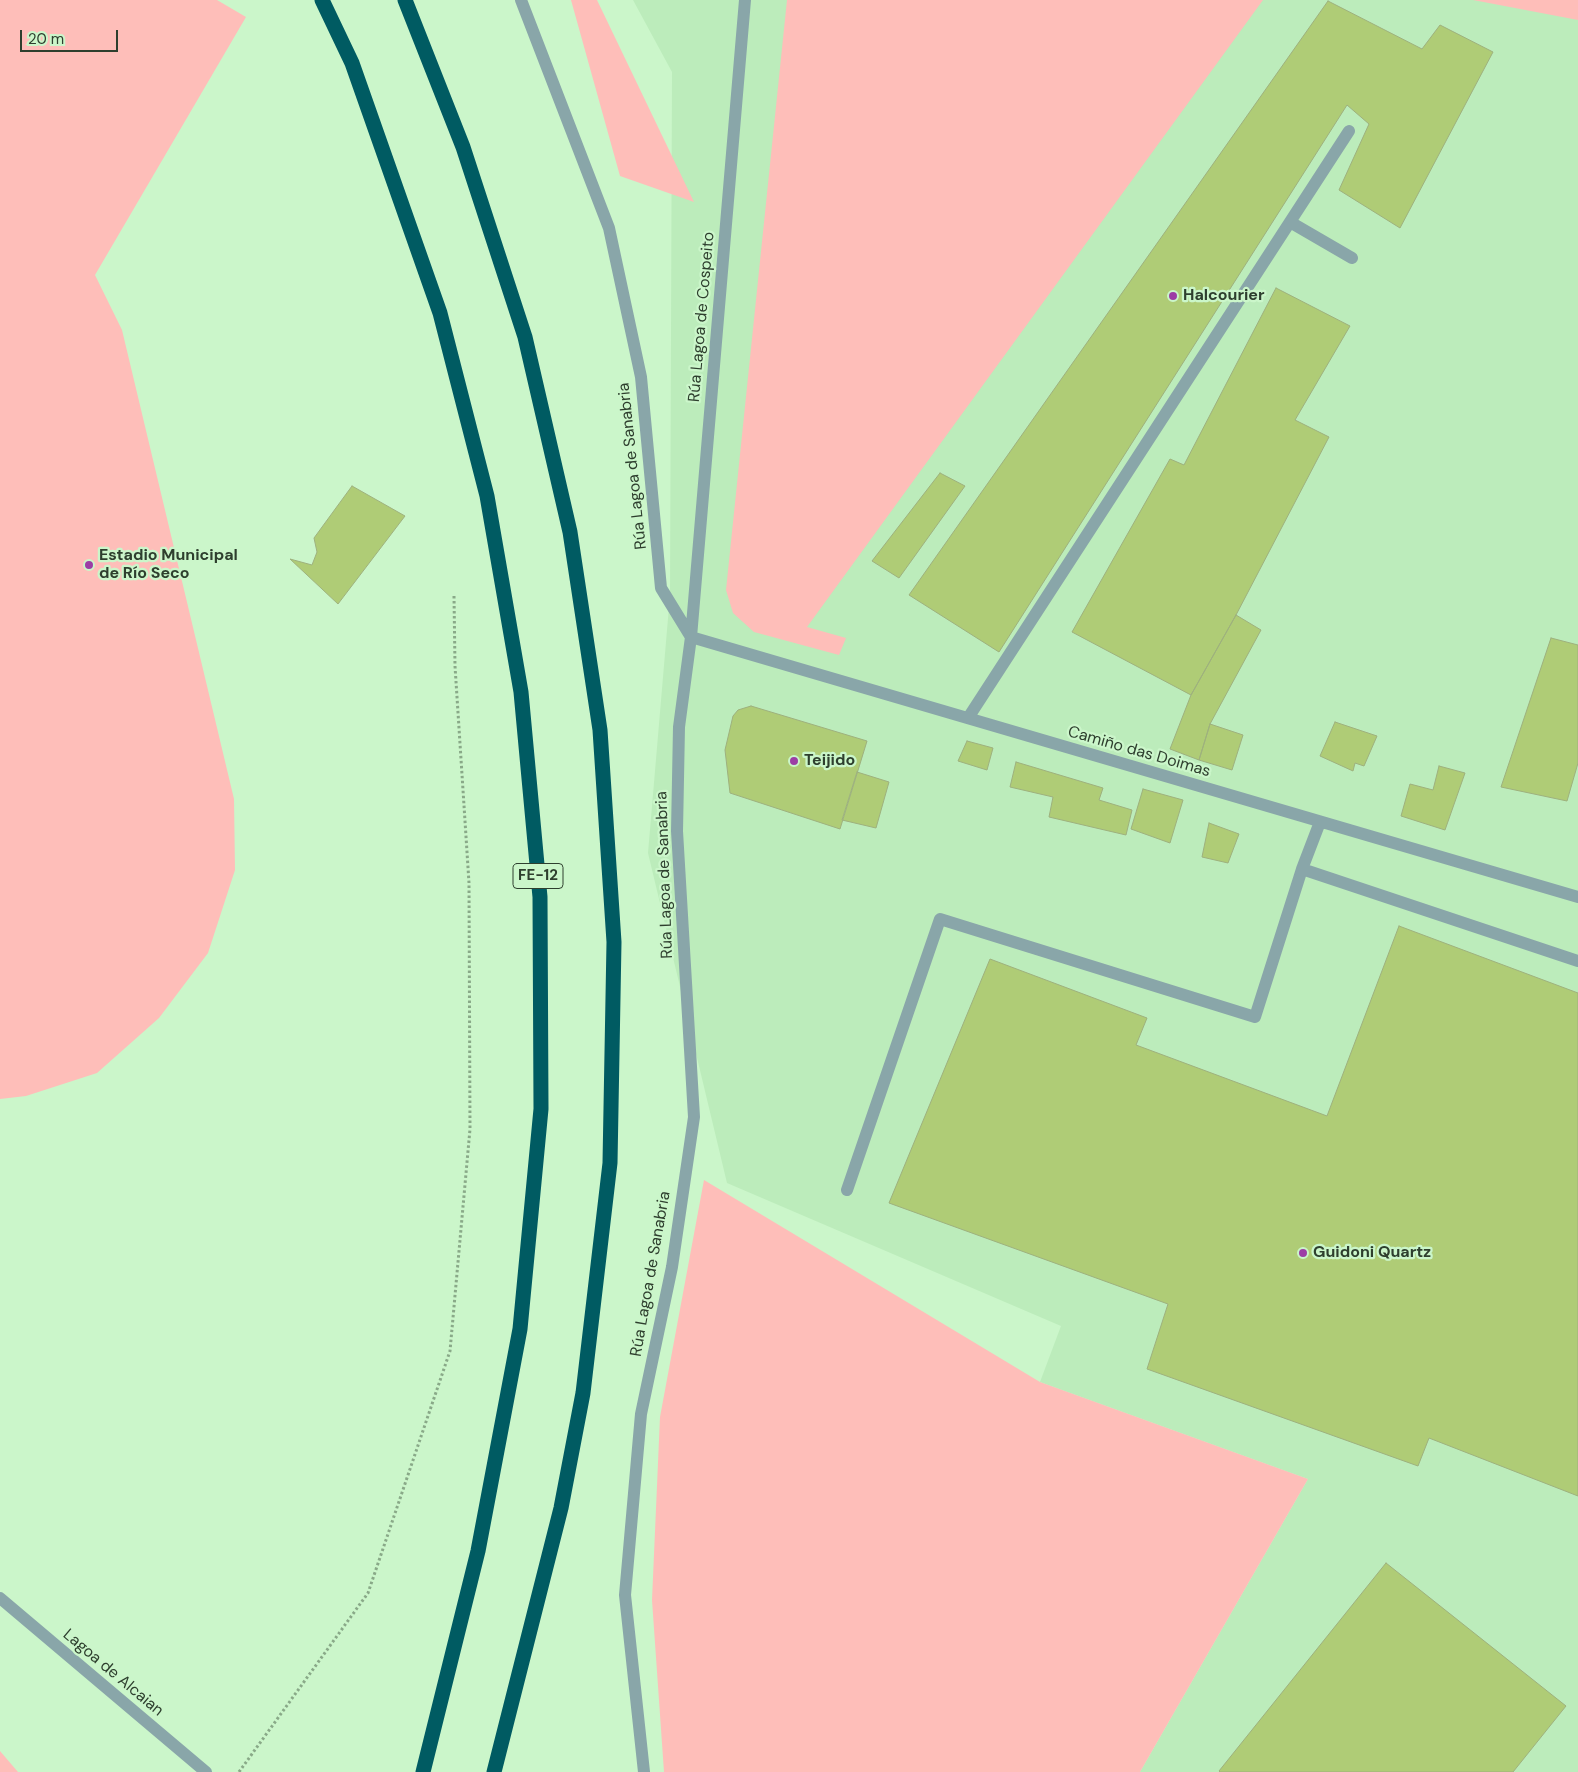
<!DOCTYPE html>
<html>
<head>
<meta charset="utf-8">
<style>
	body { margin:0 }
	#map { position:relative; width:1578px; height:1772px; overflow:hidden; background:#cbf6ca; font-family:"DM Sans",sans-serif }
	canvas { display:block }
	.scale { position:absolute; left:20px; top:30px; width:98px; height:22px; box-sizing:border-box; border:2px solid #2e3f2e; border-top:0; padding-left:6px; font-size:15px; line-height:18px; white-space:nowrap; color:#2e3f2e; -webkit-text-stroke:4px #cbf6ca; paint-order:stroke }
</style>
</head>
<body>
<div id="map">
<canvas width="1578" height="1772"></canvas>
<div class="scale">20 m</div>
</div>
<script>
const c = document.querySelector('canvas').getContext('2d');
c.lineJoin = 'round';
function fillPath(path, color) {
  c.fillStyle = color;
  c.fill(path, 'evenodd');
}
function toPath(rows) {
  const path = new Path2D();
  for (const r of rows) {
    path.moveTo(r[0], r[1]);
    for (let i = 2; i < r.length; i += 2) path.lineTo(r[i], r[i + 1]);
  }
  return path;
}
function strokePath(path, color, width, dash) {
  c.strokeStyle = color;
  c.lineWidth = width;
  c.lineCap = dash ? 'butt' : 'round';
  c.setLineDash(dash || []);
  c.stroke(path);
}
function label(font, color, halo, rows, align = 'center') {
  c.font = font + ' "DM Sans",sans-serif';
  c.lineWidth = 4.5;
  c.setLineDash([]);
  c.textBaseline = 'middle';
  c.strokeStyle = halo;
  c.fillStyle = color;
  for (const [text, x, y, turn = 0] of rows) {
    c.save();
    c.translate(x, y);
    c.rotate((+turn || 0) * Math.PI / 180);
    c.textAlign = isNaN(turn) ? turn : align;
    if (halo) c.strokeText(text, 0, 0);
    c.fillText(text, 0, 0);
    c.restore();
  }
}
fillPath(toPath([
	[633,0,1578,0,1578,1772,1140,1772,1308,1479,1040,1382,1061,1326,727,1183,648,853,670,595,672,72]
]), '#bcecbb');
fillPath(toPath([
	[0,0,217,0,246,17,95,275,122,330,234,799,235,870,208,953,159,1018,97,1073,26,1096,0,1099],
	[571,0,597,0,694,202,620,176],
	[787,0,1263,0,807,627,846,638,839,655,754,632,733,613,726,590],
	[1473,0,1578,0,1578,20],
	[704,1180,1040,1382,1308,1479,1140,1772,664,1772,652,1600,660,1417],
	[0,1751,18,1772,0,1772]
]), '#febeb9');
const building = toPath([
	[1328,1,1422,49,1440,25,1493,52,1400,228,1339,190,1369,124,1347,105,999,652,909,595,1328,1],
	[1276,288,1350,326,1295,420,1329,437,1236,615,1191,695,1072,632,1170,459,1184,465,1276,288],
	[940,473,965,486,899,578,872,561,940,473],
	[352,486,405,516,338,604,290,559,312,565,317,552,314,538,352,486],
	[1236,615,1261,630,1210,724,1199,760,1170,749,1191,695,1236,615],
	[1551,638,1578,645,1578,763,1567,801,1501,787,1551,638],
	[751,706,867,741,840,829,730,793,725,750,733,716,738,710,751,706],
	[1335,722,1377,736,1364,766,1355,763,1353,771,1320,756,1335,722],
	[1210,724,1243,735,1232,770,1199,760,1210,724],
	[967,741,993,748,987,770,958,761,967,741],
	[1016,762,1103,788,1099,800,1132,810,1126,835,1049,817,1053,797,1010,787,1016,762],
	[1439,766,1465,773,1445,830,1401,816,1410,784,1433,790,1439,766],
	[857,772,889,782,876,828,842,820,857,772],
	[1143,789,1183,800,1170,843,1131,829,1143,789],
	[1209,823,1239,834,1228,863,1202,857,1209,823],
	[1399,926,1578,993,1578,1496,1429,1438,1418,1466,1147,1369,1168,1304,889,1203,990,959,1147,1018,1136,1045,1327,1116,1399,926],
	[1386,1563,1566,1706,1513,1772,1220,1772,1219,1771,1386,1563]
]);
fillPath(building, '#afcc76');
strokePath(building, '#9eb17e', 1);
strokePath(toPath([
	[239,1772,368,1593,450,1351,470,1129,469,883,455,666,454,596]
]), '#89a988', 3, [2.5, 2.5]);
strokePath(toPath([
	[521,0,609,228,641,377,661,588,691,637,679,727,677,831,694,1117,672,1267,641,1414,625,1595,644,1772],
	[745,0,691,637,1578,897],
	[1290,222,1352,258],
	[968,718,1349,131],
	[1320,822,1302,869,1578,961],
	[847,1190,940,919,1255,1017,1302,869],
	[0,1598,206,1772]
]), '#89a6a9', 12);
strokePath(toPath([
	[322,0,352,63,440,313,487,496,521,692,540,897,541,1109,520,1329,478,1551,423,1772],
	[405,0,463,147,525,337,570,532,600,730,614,942,610,1163,583,1393,561,1508,494,1772]
]), '#005b62', 15);
for (const [x, y, r, color] of [
	[1173,296,5,"#9c3da5"],
	[89,565,5,"#9c3da5"],
	[794,761,5,"#9c3da5"],
	[1303,1253,5,"#9c3da5"]
]) {
  const dot = new Path2D();
  dot.arc(x, y, r, 0, 2 * Math.PI);
  c.fillStyle = color;
  c.fill(dot);
  strokePath(dot, '#cbf6ca', 2);
}
for (const [x, y, w] of [
	[538,876,50]
]) {
  const box = new Path2D();
  box.roundRect(x - w / 2, y - 12.5, w, 25, 4);
  c.fillStyle = '#cbf6ca';
  c.fill(box);
  strokePath(box, '#2e3f2e', 1);
}
label('bold 15px', '#2e3f2e', null, [
	["FE-12",538,876]
]);
label('bold 16px', '#2e3f2e', '#cbf6ca', [
	["Halcourier",1183,296],
	["Estadio Municipal",99,556],
	["de Río Seco",99,574],
	["Teijido",804,761],
	["Guidoni Quartz",1313,1253]
], 'left');
label('16px', '#2e3f2e', '#cbf6ca', [
	["Rúa Lagoa de Cospeito",702,317,-85],
	["Rúa Lagoa de Sanabria",633,466,-96],
	["Camiño das Doimas",1139,752,16],
	["Rúa Lagoa de Sanabria",665,875,-92],
	["Rúa Lagoa de Sanabria",651,1274,-80],
	["Lagoa de Alcaian",113,1673,40]
]);
</script>
</body>
</html>
